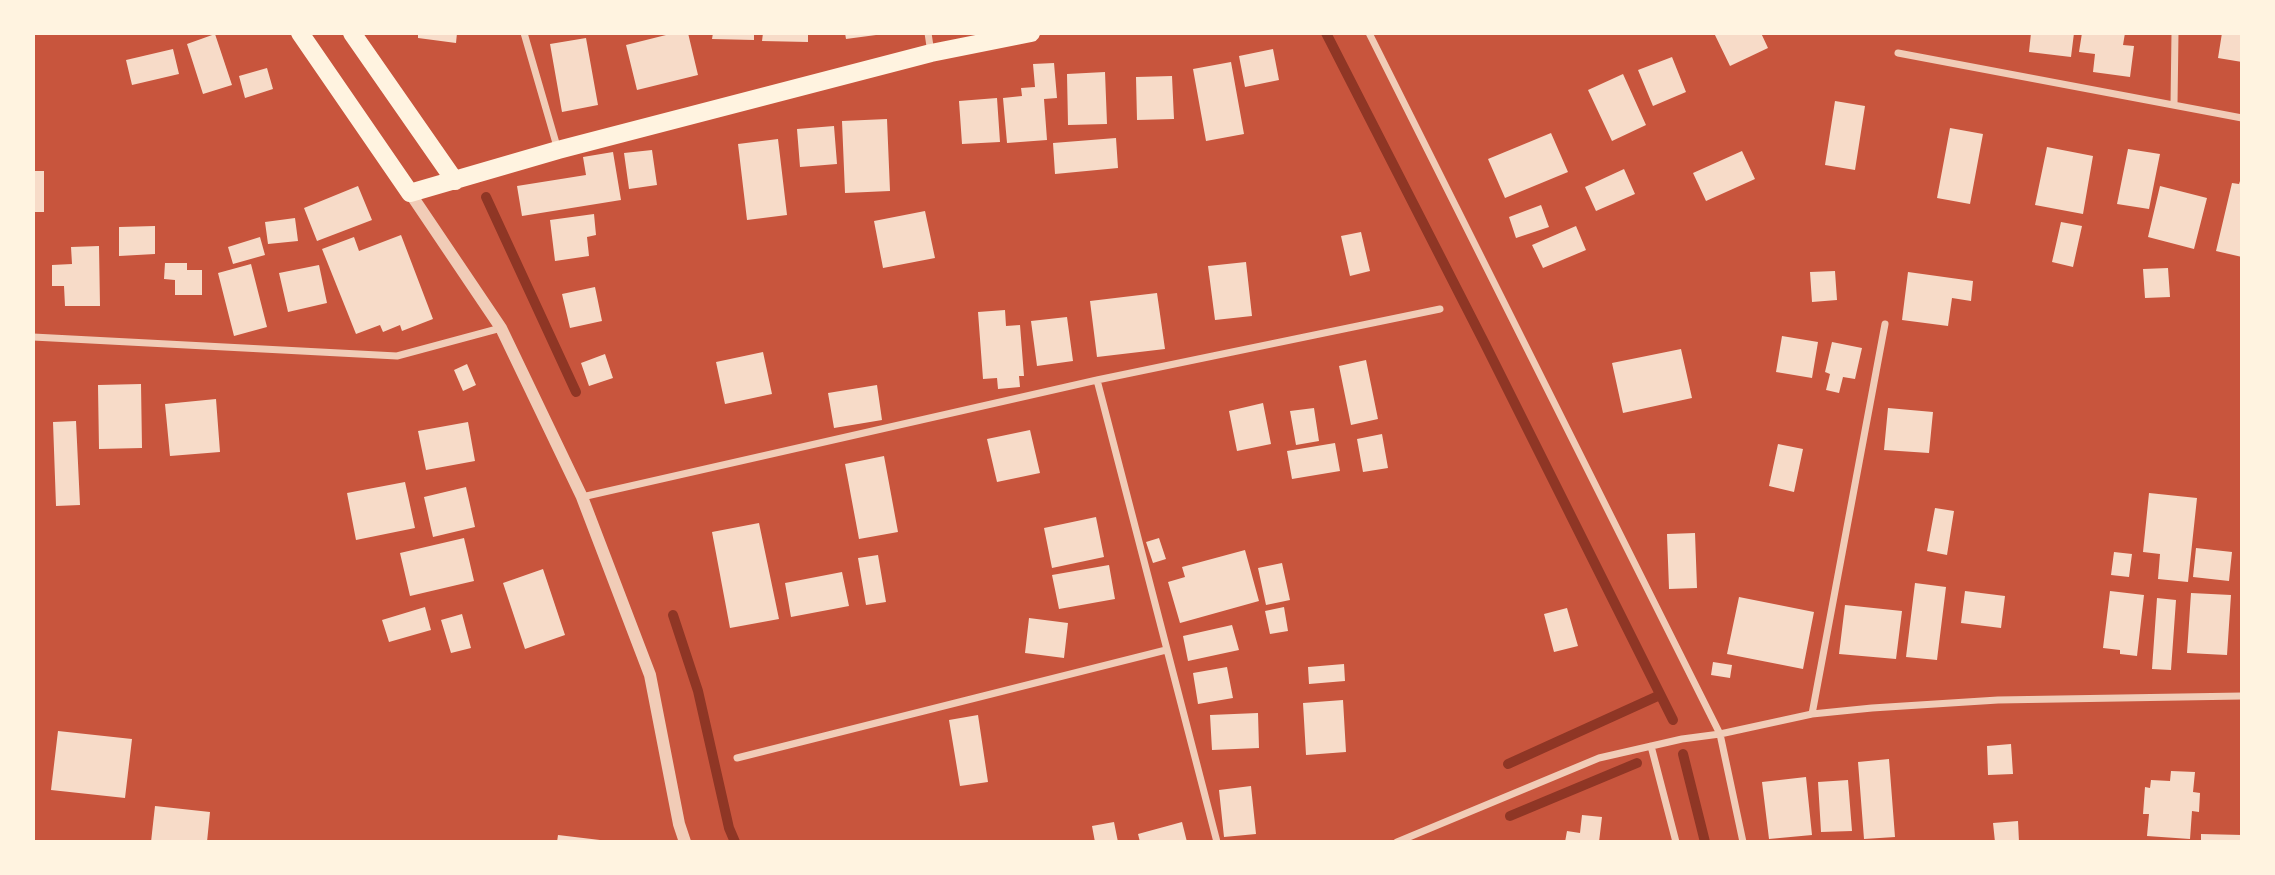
<!DOCTYPE html>
<html>
<head>
<meta charset="utf-8">
<style>
	body { margin:0 }
	#map { position:relative; width:2275px; height:875px; overflow:hidden; background:#c8553d; font-family:Inter,sans-serif }
	canvas { display:block }
	.frame { position:absolute; inset:0; border:35px solid #fff3e0; pointer-events:none }
</style>
</head>
<body>
<div id="map">
<canvas width="2275" height="875"></canvas>
<div class="frame"></div>
</div>
<script>
const c = document.querySelector('canvas').getContext('2d');
c.lineJoin = 'round';
function toPath(rows) {
  const path = new Path2D();
  for (const r of rows) {
    path.moveTo(r[0], r[1]);
    for (let i = 2; i < r.length; i += 2) path.lineTo(r[i], r[i + 1]);
  }
  return path;
}
function strokePath(path, color, width, dash) {
  c.strokeStyle = color;
  c.lineWidth = width;
  c.lineCap = dash ? 'butt' : 'round';
  c.setLineDash(dash || []);
  c.stroke(path);
}
function fillPath(path, color) {
  c.fillStyle = color;
  c.fill(path, 'evenodd');
}
strokePath(toPath([
	[1326,33,1485,344,1673,720],
	[486,197,576,392],
	[673,615,698,691,729,828,735,842],
	[1683,754,1705,842],
	[1508,764,1660,695],
	[1510,816,1637,763]
]), '#8f3625', 10);
fillPath(toPath([
	[418,33,457,33,456,43,418,38],
	[674,33,688,33,698,75,637,90,626,45],
	[713,33,754,33,754,40,712,39],
	[763,33,808,33,808,42,762,41],
	[845,33,876,33,876,35,846,39],
	[1714,33,1761,33,1768,48,1730,66],
	[2031,33,2074,33,2071,57,2029,52],
	[2082,33,2125,33,2123,45,2134,46,2130,77,2093,72,2095,54,2079,52],
	[2222,33,2242,33,2242,62,2218,58],
	[215,34,232,85,203,94,187,44],
	[586,38,598,105,562,112,550,44],
	[173,49,179,74,132,85,126,60],
	[1273,49,1279,80,1245,87,1239,56],
	[1672,57,1686,92,1653,106,1638,70],
	[1231,62,1244,134,1206,141,1193,69],
	[1054,63,1057,98,1044,99,1047,140,1007,143,1003,98,1022,96,1021,88,1035,87,1033,64],
	[267,68,273,89,245,98,239,76],
	[1105,72,1107,124,1068,125,1067,74],
	[1623,74,1646,125,1612,141,1588,90],
	[1172,76,1174,119,1137,120,1136,77],
	[997,98,1000,142,962,144,959,101],
	[1835,101,1865,106,1855,170,1825,165],
	[887,119,890,191,845,193,842,121],
	[834,126,837,164,800,167,797,129],
	[1950,128,1983,134,1970,204,1937,198],
	[1551,133,1568,172,1505,198,1488,159],
	[1116,138,1118,168,1055,174,1053,143],
	[778,139,787,215,747,220,738,144],
	[2047,147,2093,156,2083,214,2035,205],
	[2128,149,2160,154,2149,209,2117,204],
	[652,150,657,185,629,189,624,153],
	[1742,151,1755,179,1706,201,1693,173],
	[613,152,621,200,522,216,517,186,586,175,583,157],
	[1624,169,1635,194,1596,211,1585,187],
	[33,171,44,171,44,212,33,212],
	[2241,178,2242,178,2242,257,2216,251,2232,183,2239,184],
	[358,186,372,220,317,241,304,208],
	[2160,186,2207,198,2194,249,2148,237],
	[1541,205,1549,227,1516,238,1509,217],
	[925,211,935,258,883,268,874,221],
	[594,214,596,235,587,237,589,256,555,261,550,220],
	[295,218,298,241,268,244,265,222],
	[2061,222,2082,226,2073,267,2052,262],
	[155,226,155,254,119,256,119,227],
	[1576,226,1586,250,1543,268,1532,245],
	[1361,232,1370,271,1350,276,1341,236],
	[401,235,433,319,402,331,400,325,383,332,380,325,356,334,322,249,354,237,359,251],
	[260,237,265,255,233,264,228,247],
	[99,246,100,306,65,306,64,286,52,286,52,265,72,264,71,247],
	[1246,262,1252,316,1215,320,1208,266],
	[165,263,187,263,187,270,202,270,202,295,175,295,175,280,164,279],
	[251,264,267,327,234,336,218,273],
	[319,265,327,303,288,312,279,273],
	[2168,268,2170,297,2145,298,2143,269],
	[1835,271,1837,300,1812,302,1810,272],
	[1908,272,1973,281,1971,301,1952,298,1948,326,1902,320],
	[595,287,602,321,570,328,562,294],
	[1157,293,1165,349,1097,357,1090,301],
	[1005,310,1006,326,1020,325,1024,376,1019,376,1020,387,998,389,997,378,983,379,978,312],
	[1067,317,1073,361,1037,366,1031,321],
	[1782,336,1818,342,1812,378,1776,372],
	[1832,342,1862,348,1855,379,1843,377,1839,393,1826,390,1830,374,1825,372],
	[1681,349,1692,398,1623,413,1612,363],
	[763,352,772,394,725,404,716,362],
	[605,354,613,378,589,386,581,363],
	[1366,360,1378,419,1351,425,1339,366],
	[467,364,476,385,463,391,454,370],
	[141,384,142,448,99,449,98,385],
	[877,385,882,420,834,428,828,393],
	[216,399,220,452,170,456,165,404],
	[1263,403,1271,444,1237,451,1229,411],
	[1314,408,1319,441,1296,445,1290,411],
	[1888,408,1933,412,1929,453,1884,450],
	[76,421,80,505,56,506,53,422],
	[468,422,475,461,426,470,418,431],
	[1030,430,1040,473,997,482,987,439],
	[1382,434,1388,468,1363,472,1357,439],
	[1335,443,1340,471,1292,479,1287,451],
	[1778,444,1803,449,1794,492,1769,486],
	[884,456,898,532,859,539,845,464],
	[405,482,415,528,356,540,347,493],
	[466,487,475,527,433,537,424,497],
	[2149,493,2197,498,2188,582,2158,579,2160,554,2143,552],
	[1935,508,1954,511,1947,555,1927,551],
	[1096,517,1104,557,1052,568,1044,528],
	[759,523,779,619,730,628,712,532],
	[1695,533,1697,588,1669,589,1667,534],
	[464,538,474,581,410,596,400,553],
	[1159,538,1166,559,1153,563,1146,542],
	[2196,548,2232,552,2229,581,2193,577],
	[1245,550,1259,601,1180,623,1168,582,1185,577,1182,567],
	[2114,552,2132,554,2129,577,2111,575],
	[878,555,886,602,866,605,858,558],
	[1282,563,1290,600,1266,605,1258,568],
	[1109,565,1115,599,1059,609,1052,575],
	[543,569,565,635,525,649,503,583],
	[842,572,849,606,791,617,785,583],
	[1915,583,1946,587,1937,660,1906,657],
	[1965,591,2005,596,2001,628,1961,623],
	[2110,591,2144,595,2137,656,2120,654,2120,650,2103,648],
	[2191,593,2231,595,2227,655,2187,653],
	[1739,597,1814,612,1803,669,1727,654],
	[2157,598,2176,600,2171,670,2152,669],
	[1845,605,1902,611,1896,659,1839,654],
	[425,607,431,630,389,642,382,620],
	[1284,607,1288,631,1270,634,1265,611],
	[1567,608,1578,646,1554,652,1544,614],
	[462,614,471,648,451,653,441,620],
	[1029,618,1068,623,1064,658,1025,653],
	[1232,625,1239,650,1188,661,1183,636],
	[1713,662,1732,665,1730,678,1711,675],
	[1344,664,1345,681,1309,684,1308,667],
	[1227,667,1233,698,1198,704,1193,673],
	[1343,700,1346,752,1306,755,1303,703],
	[1258,713,1259,748,1212,750,1210,715],
	[978,715,988,782,960,786,949,720],
	[58,731,132,739,125,798,51,790],
	[2011,744,2013,774,1988,775,1987,746],
	[1889,759,1895,837,1864,839,1858,762],
	[2171,771,2195,772,2193,792,2200,793,2199,812,2192,811,2190,839,2147,836,2149,814,2143,814,2145,787,2150,788,2151,780,2170,781],
	[1806,777,1812,835,1769,839,1762,782],
	[1848,780,1852,831,1821,832,1818,782],
	[1251,786,1256,834,1224,837,1219,790],
	[155,806,210,812,207,842,151,842],
	[1582,815,1602,817,1599,842,1565,842,1567,831,1580,833],
	[2018,821,2019,842,1995,842,1993,823],
	[1114,822,1118,842,1095,842,1092,826],
	[1182,822,1187,842,1140,842,1138,834],
	[2201,834,2242,835,2242,842,2201,842],
	[558,835,600,840,600,842,557,842]
]), '#f7dbc8');
strokePath(toPath([
	[524,33,558,150],
	[928,33,931,53],
	[1369,33,1720,734,1743,842],
	[1898,53,2242,118],
	[2174,105,2175,33],
	[33,337,397,356,501,328],
	[1097,380,1217,842],
	[582,497,1097,380,1440,309],
	[1812,714,1885,324],
	[1651,746,1676,842],
	[737,758,1166,650],
	[1397,842,1599,758,1682,739,1720,734,1812,714,1872,708,1998,700,2242,696]
]), '#f1ccb7', 7);
strokePath(toPath([
	[410,193,501,328,582,497,650,675,679,824,685,842]
]), '#f1ccb7', 12);
strokePath(toPath([
	[300,33,410,193,558,150,931,53,1031,33],
	[352,33,455,181]
]), '#fff3e0', 18);
</script>
</body>
</html>
